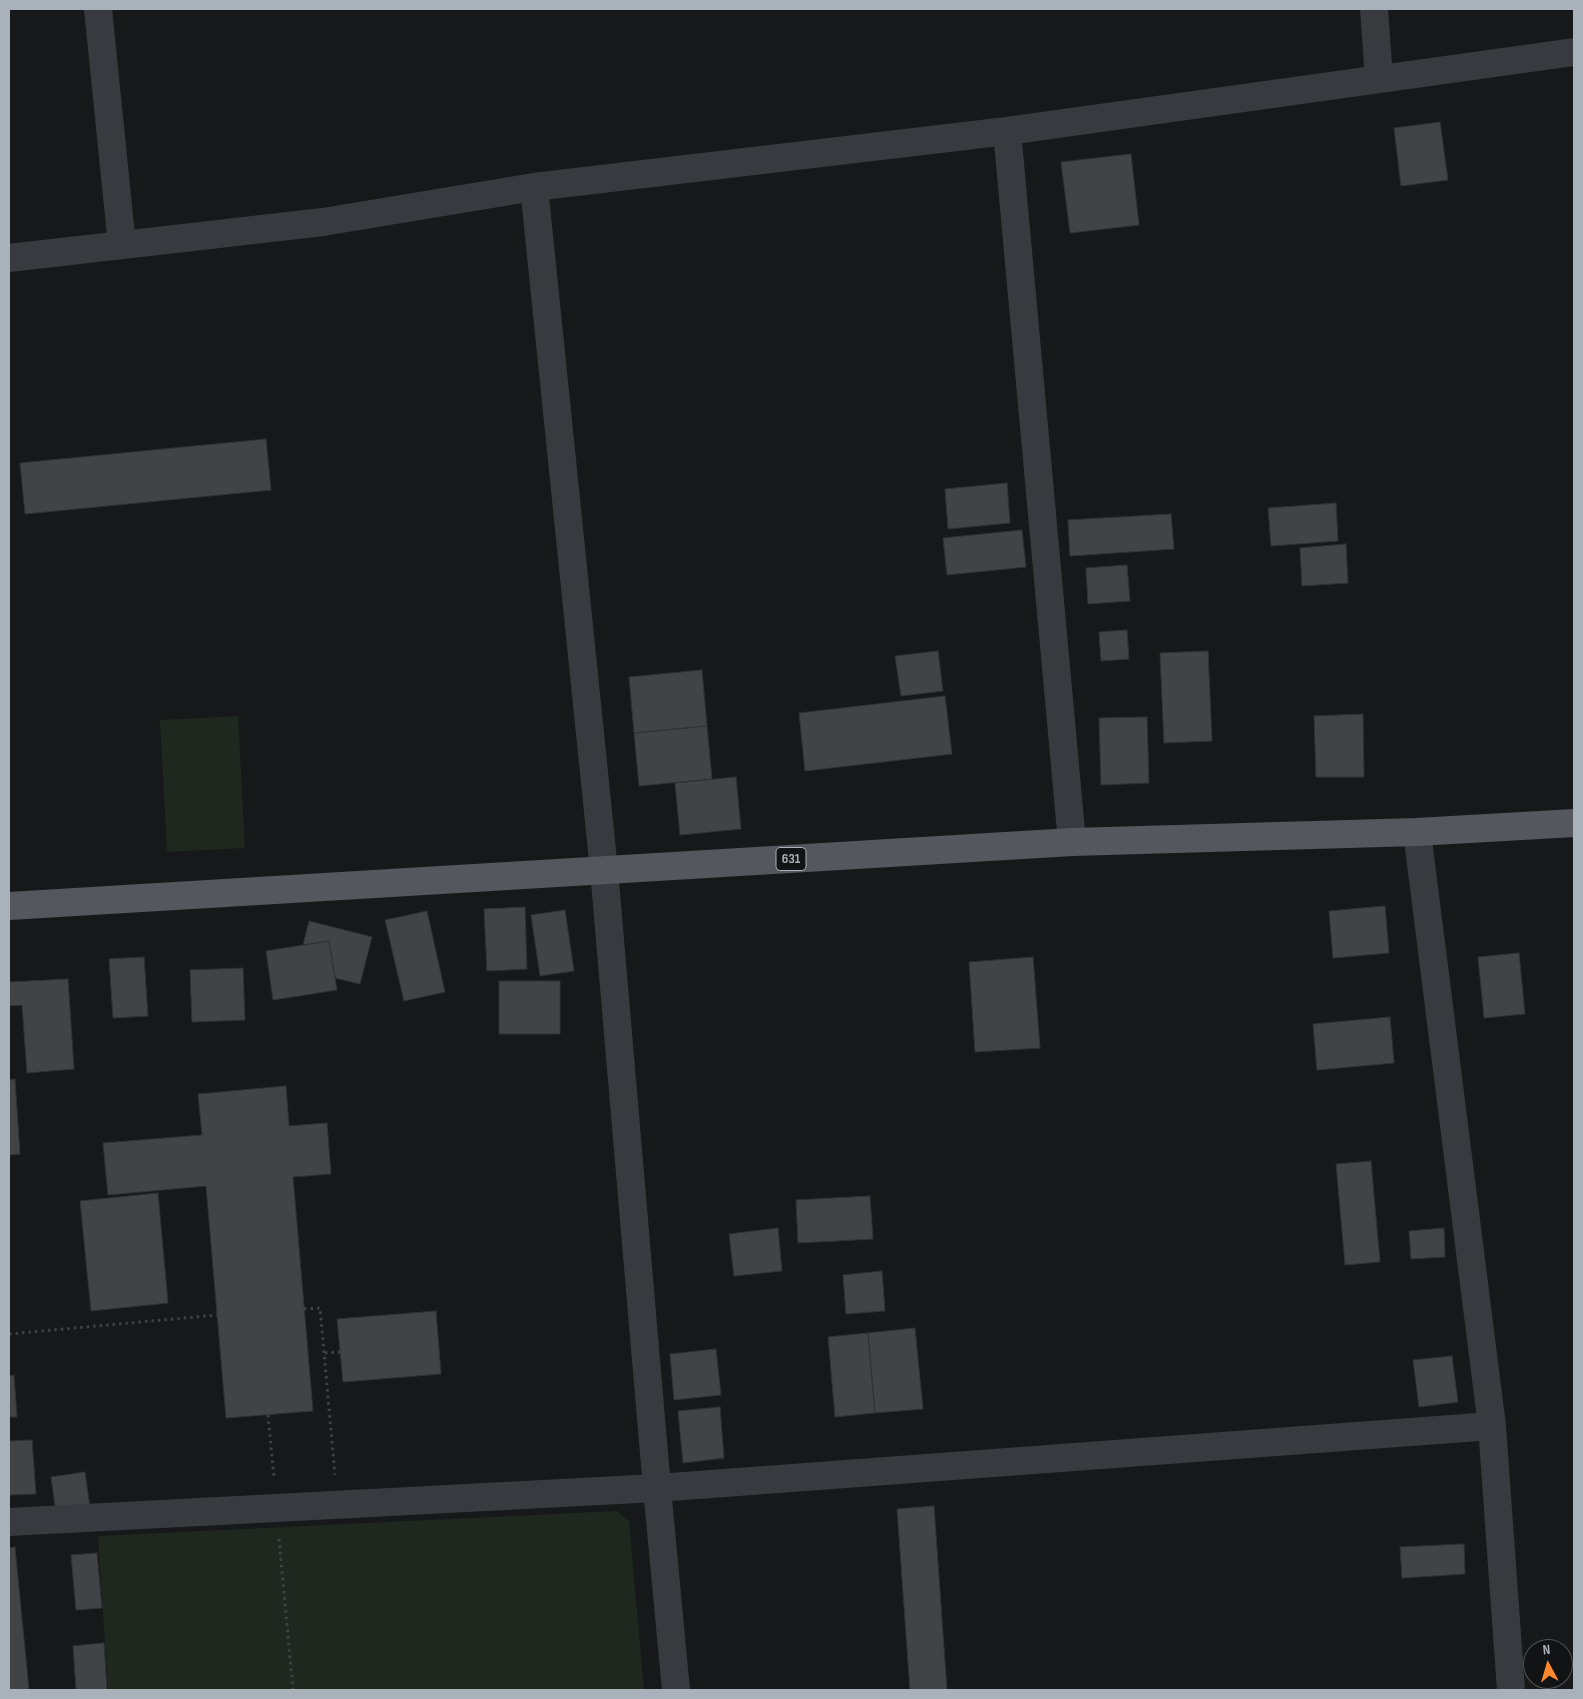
<!DOCTYPE html>
<html>
<head>
<meta charset="utf-8">
<style>
	body { margin:0 }
	#map { position:relative; width:1583px; height:1699px; overflow:hidden; background:#171819; font-family:"Sofia Sans Condensed",sans-serif }
	canvas { display:block }
	.frame { position:absolute; inset:0; border:10px solid #a9b2ba; pointer-events:none }
	.north { position:absolute; left:1523px; top:1639px; width:50px; height:50px; box-sizing:border-box; background:#121314; border:1px solid #4e5356; border-radius:50%; rotate:354deg; font-size:14px; font-weight:700; line-height:20px; text-align:center; color:#a9b2ba }
	.north::after { content:''; display:block; margin:auto; width:18px; height:22px; background:#fc882d; clip-path:polygon(50% 0,100% 100%,50% 72%,0 100%) }
</style>
</head>
<body>
<div id="map">
<canvas width="1583" height="1699"></canvas>
<div class="frame"></div>
<div class="north">N</div>
</div>
<script>
const c = document.querySelector('canvas').getContext('2d');
c.lineJoin = 'round';
function fillPath(path, color) {
  c.fillStyle = color;
  c.fill(path, 'evenodd');
}
function toPath(rows) {
  const path = new Path2D();
  for (const r of rows) {
    path.moveTo(r[0], r[1]);
    for (let i = 2; i < r.length; i += 2) path.lineTo(r[i], r[i + 1]);
  }
  return path;
}
function strokePath(path, color, width, dash) {
  c.strokeStyle = color;
  c.lineWidth = width;
  c.lineCap = dash ? 'butt' : 'round';
  c.setLineDash(dash || []);
  c.stroke(path);
}
function label(font, color, halo, rows, align = 'center') {
  c.font = font + ' "Sofia Sans Condensed",sans-serif';
  c.lineWidth = 4;
  c.setLineDash([]);
  c.textBaseline = 'middle';
  c.strokeStyle = halo;
  c.fillStyle = color;
  for (const [text, x, y, turn = 0] of rows) {
    c.save();
    c.translate(x, y);
    c.rotate((+turn || 0) * Math.PI / 180);
    c.textAlign = isNaN(turn) ? turn : align;
    if (halo) c.strokeText(text, 0, 0);
    c.fillText(text, 0, 0);
    c.restore();
  }
}
fillPath(toPath([
	[238,716,245,848,167,852,160,720],
	[617,1511,629,1521,644,1690,108,1690,98,1536]
]), '#1f281f');
const building = toPath([
	[1440,122,1448,180,1401,186,1394,128,1440,122],
	[1131,154,1139,225,1070,233,1061,162,1131,154],
	[266,439,271,490,25,514,20,463,266,439],
	[1007,483,1010,523,948,529,945,489,1007,483],
	[1336,503,1338,541,1271,546,1268,508,1336,503],
	[1171,514,1174,549,1070,556,1068,520,1171,514],
	[1022,530,1026,567,947,575,943,538,1022,530],
	[1346,544,1348,583,1302,586,1300,548,1346,544],
	[1127,565,1130,601,1088,604,1086,568,1127,565],
	[1127,630,1129,659,1101,661,1099,632,1127,630],
	[938,651,943,691,901,696,895,656,938,651],
	[1208,651,1212,741,1164,743,1160,653,1208,651],
	[702,670,707,726,634,733,629,677,702,670],
	[945,696,952,754,805,771,799,713,945,696],
	[1363,714,1364,777,1316,777,1314,716,1363,714],
	[1147,717,1149,783,1101,785,1099,718,1147,717],
	[707,726,712,779,639,786,634,733,707,726],
	[736,777,741,829,680,835,675,783,736,777],
	[1385,906,1389,953,1333,958,1329,911,1385,906],
	[525,907,527,969,487,971,484,909,525,907],
	[565,910,574,971,540,976,531,915,565,910],
	[427,911,445,992,404,1001,385,920,427,911],
	[309,921,372,937,360,984,335,978,329,941,303,945,309,921],
	[329,941,337,990,273,1000,266,951,329,941],
	[1519,953,1525,1014,1484,1018,1478,957,1519,953],
	[144,957,148,1016,113,1018,109,959,144,957],
	[1033,957,1040,1048,975,1052,969,962,1033,957],
	[243,968,245,1020,192,1022,190,970,243,968],
	[68,979,74,1069,27,1073,22,1005,9,1006,9,982,68,979],
	[499,981,560,981,560,1034,499,1034,499,981],
	[1390,1017,1394,1063,1317,1070,1313,1024,1390,1017],
	[15,1079,20,1154,9,1155,9,1080,15,1079],
	[286,1086,289,1126,327,1123,331,1174,293,1177,313,1411,226,1418,206,1186,108,1195,103,1143,202,1135,198,1094,286,1086],
	[1371,1161,1380,1262,1345,1265,1336,1164,1371,1161],
	[158,1193,168,1303,91,1311,80,1201,158,1193],
	[870,1196,873,1239,798,1243,796,1200,870,1196],
	[778,1228,782,1271,734,1276,729,1234,778,1228],
	[1444,1228,1445,1257,1411,1259,1409,1231,1444,1228],
	[882,1271,885,1311,846,1314,843,1275,882,1271],
	[436,1311,441,1374,343,1382,337,1319,436,1311],
	[915,1328,923,1409,875,1413,868,1333,915,1328],
	[868,1333,875,1413,835,1417,828,1337,868,1333],
	[716,1349,721,1395,674,1400,670,1354,716,1349],
	[1452,1356,1458,1402,1419,1407,1413,1360,1452,1356],
	[14,1375,17,1417,9,1417,9,1376,14,1375],
	[720,1407,724,1458,683,1463,678,1411,720,1407],
	[32,1440,36,1494,9,1495,9,1441,32,1440],
	[85,1472,90,1507,56,1512,51,1477,85,1472],
	[934,1506,947,1690,910,1690,897,1509,934,1506],
	[1464,1544,1465,1574,1402,1578,1400,1547,1464,1544],
	[15,1547,29,1690,9,1690,9,1548,15,1547],
	[97,1553,102,1608,76,1610,71,1555,97,1553],
	[104,1643,107,1690,76,1690,73,1646,104,1643]
]);
fillPath(building, '#414346');
strokePath(building, '#313236', 1);
strokePath(toPath([
	[304,1309,320,1308,335,1475],
	[9,1334,217,1315],
	[325,1353,340,1352],
	[268,1415,274,1478],
	[279,1539,293,1690]
]), '#3e4246', 3, [2.5, 4]);
strokePath(toPath([
	[98,9,122,245],
	[1374,9,1379,78],
	[1007,131,1072,842],
	[534,187,604,870,657,1488,676,1690],
	[9,258,323,222,534,187,1007,131,1574,52],
	[1417,832,1492,1426,1511,1690],
	[9,1522,657,1488,1492,1426]
]), '#383a3f', 28);
strokePath(toPath([
	[9,906,1072,842,1417,832,1574,823]
]), '#54585e', 28);
for (const [x, y, w] of [
	[791,859,30]
]) {
  const box = new Path2D();
  box.roundRect(x - w / 2, y - 11.5, w, 23, 4);
  c.fillStyle = '#121314';
  c.fill(box);
  strokePath(box, '#a9b2ba', 1);
}
label('bold 14px', '#a9b2ba', null, [
	["631",791,859]
]);
</script>
</body>
</html>
